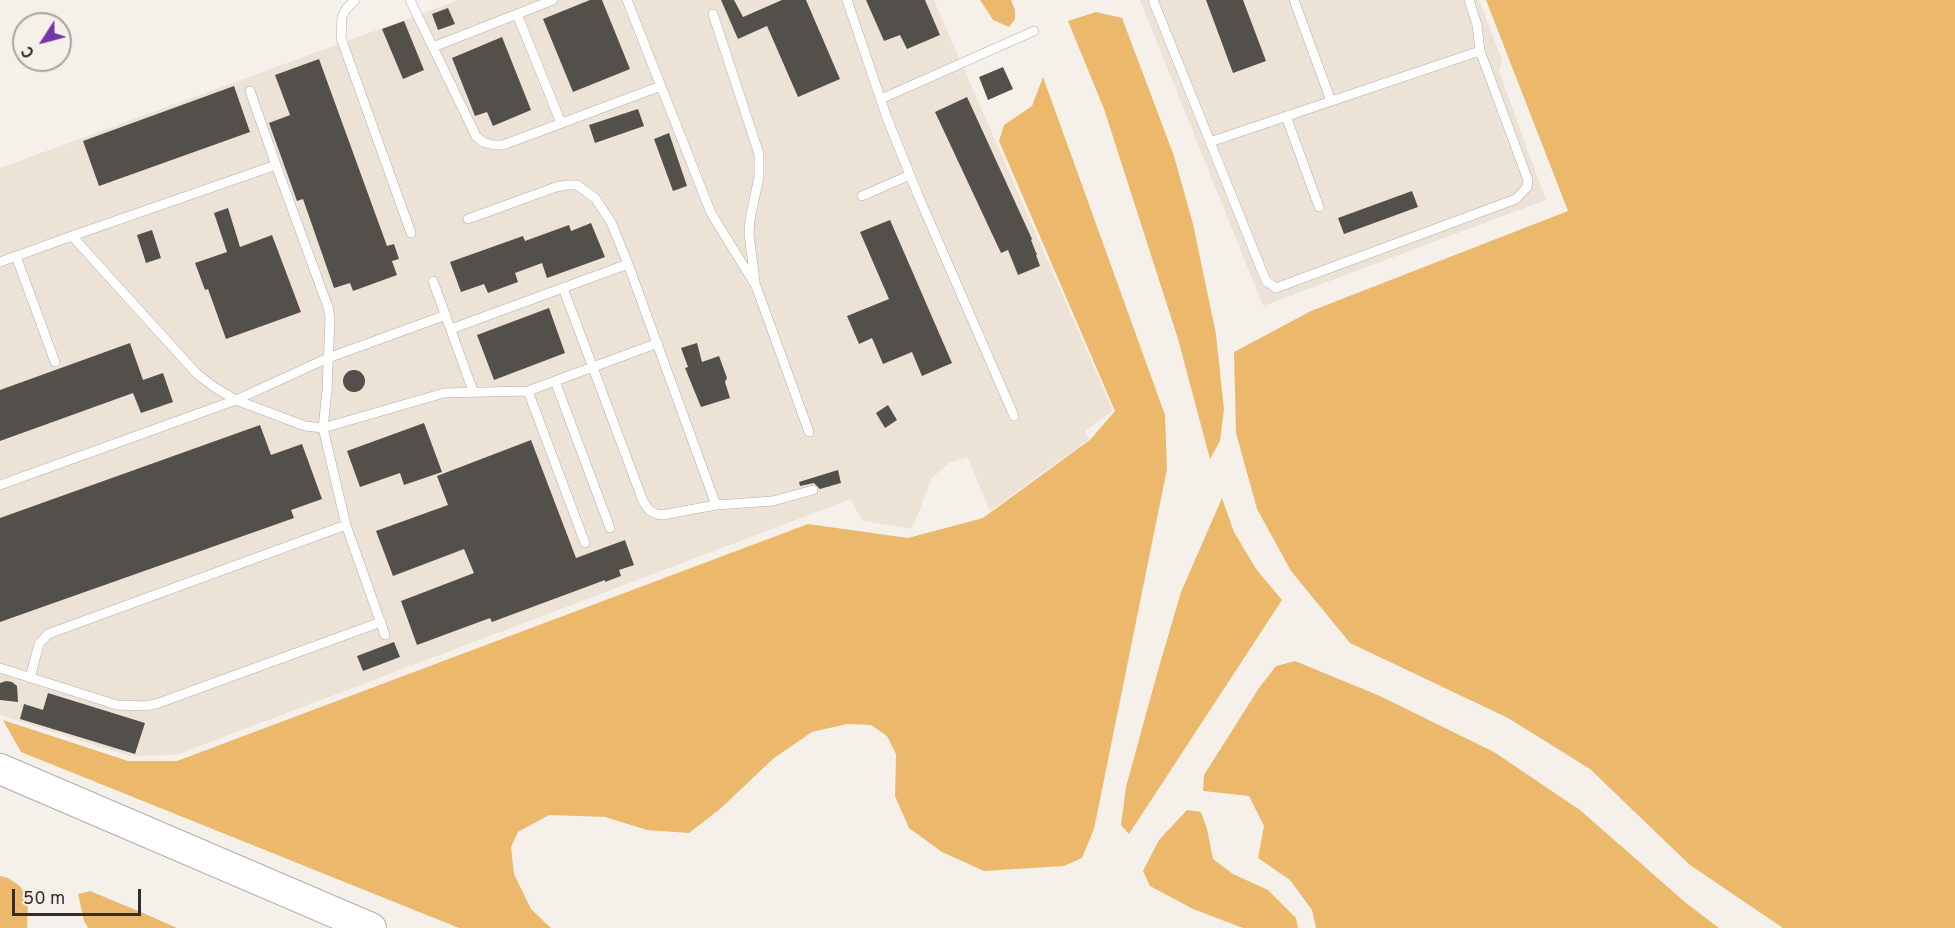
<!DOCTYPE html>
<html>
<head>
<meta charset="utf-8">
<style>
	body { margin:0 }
	#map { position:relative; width:1955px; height:928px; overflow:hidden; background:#f5f1ea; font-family:Overpass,sans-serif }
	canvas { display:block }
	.north { position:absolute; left:12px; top:12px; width:60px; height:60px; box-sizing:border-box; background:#f5f1ea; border:2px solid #a7a39e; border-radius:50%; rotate:234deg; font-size:16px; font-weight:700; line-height:24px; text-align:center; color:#312f2c }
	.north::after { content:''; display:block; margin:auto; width:21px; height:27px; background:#7534a9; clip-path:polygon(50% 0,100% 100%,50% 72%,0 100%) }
	.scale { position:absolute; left:12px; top:889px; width:129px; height:27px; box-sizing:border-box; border:3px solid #312f2c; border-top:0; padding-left:8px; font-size:18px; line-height:21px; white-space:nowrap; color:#312f2c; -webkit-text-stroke:4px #f5f1ea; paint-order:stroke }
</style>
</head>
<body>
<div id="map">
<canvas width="1955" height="928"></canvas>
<div class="north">С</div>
<div class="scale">50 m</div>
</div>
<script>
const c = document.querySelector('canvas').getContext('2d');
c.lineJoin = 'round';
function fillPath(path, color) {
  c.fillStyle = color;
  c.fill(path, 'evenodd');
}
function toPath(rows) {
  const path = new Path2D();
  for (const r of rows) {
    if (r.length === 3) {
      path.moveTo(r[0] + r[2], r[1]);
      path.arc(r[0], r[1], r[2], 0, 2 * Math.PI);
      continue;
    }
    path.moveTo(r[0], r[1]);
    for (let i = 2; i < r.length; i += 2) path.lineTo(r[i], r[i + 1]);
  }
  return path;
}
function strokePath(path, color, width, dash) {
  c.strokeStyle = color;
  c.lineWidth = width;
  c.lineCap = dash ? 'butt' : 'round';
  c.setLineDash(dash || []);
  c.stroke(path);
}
fillPath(toPath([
	[459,0,934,0,1113,411,1085,431,1089,439,990,511,967,457,949,463,932,478,912,529,862,521,851,499,176,755,129,756,0,715,0,168],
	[1140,0,1479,0,1502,60,1499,71,1546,200,1263,306]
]), '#ece3d6');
fillPath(toPath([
	[980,0,1011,0,1015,10,1015,19,1009,27,993,20],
	[1486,0,1955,0,1955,928,1783,928,1690,865,1590,769,1508,718,1350,643,1291,571,1257,509,1236,433,1234,352,1311,311,1568,211],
	[1096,12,1122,18,1174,156,1193,224,1216,334,1224,410,1220,441,1210,459,1178,339,1104,109,1068,21],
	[1043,77,1165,415,1167,469,1094,829,1082,858,1064,866,984,871,942,852,909,828,895,796,896,754,887,736,871,725,847,724,812,732,774,758,720,809,689,833,647,830,605,817,549,815,518,832,511,847,514,874,531,909,551,928,459,928,21,752,3,720,128,761,177,761,808,524,908,538,983,518,1091,439,1115,411,999,141,1004,125,1032,106],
	[1222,498,1234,532,1256,569,1282,600,1129,834,1121,825,1126,787,1157,674,1181,592],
	[1295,661,1380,696,1494,752,1580,810,1686,903,1719,928,1316,928,1312,910,1290,880,1258,858,1264,826,1249,796,1203,791,1204,775,1259,688,1276,666],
	[1187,810,1201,812,1207,829,1213,859,1233,874,1268,890,1296,918,1298,928,1243,928,1193,909,1150,886,1143,871,1159,840],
	[0,876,8,878,20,886,28,900,27,928,0,928],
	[90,891,143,913,177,928,88,928,84,921,78,894]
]), '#ecb96c');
fillPath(toPath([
	[590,0,602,0,630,69,573,92,543,19],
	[721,0,734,0,743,17,782,0,806,0,840,79,798,97,767,26,738,39],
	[866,0,925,0,940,35,907,49,900,35,884,41],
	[1206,0,1243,0,1266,61,1233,73],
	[448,8,455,24,438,30,432,14],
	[404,21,424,70,403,79,382,29],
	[502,37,531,110,493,126,487,112,475,116,452,58],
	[319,59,387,246,394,244,399,259,392,261,397,275,353,291,350,283,334,288,303,199,297,201,269,123,290,115,275,75],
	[1003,67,1013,89,988,100,979,77],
	[234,86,250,132,99,186,83,141],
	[967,97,1032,239,1031,240,1037,255,1036,255,1040,266,1018,275,1008,250,1001,253,935,112],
	[638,109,644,126,595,143,589,125],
	[669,133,687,186,673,191,654,139],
	[1412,191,1418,207,1344,234,1338,218],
	[228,208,240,247,272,235,301,312,226,339,208,289,205,290,195,263,227,252,214,213],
	[890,220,952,363,922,376,912,352,883,364,872,338,859,344,847,316,889,299,860,232],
	[591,223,605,257,547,278,542,263,515,273,518,282,488,293,484,284,461,292,450,262,523,236,525,241,569,225,571,231],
	[152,230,161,258,146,263,137,235],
	[549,308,565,353,494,380,477,335],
	[130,343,143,380,163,373,173,402,141,413,133,393,0,441,0,390],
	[697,343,702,362,719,356,727,378,725,382,730,398,701,407,685,368,688,367,681,348],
	[354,381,11],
	[888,405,897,420,885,428,876,413],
	[424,423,442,472,404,485,400,473,360,487,347,451],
	[260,425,271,455,302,444,322,499,291,510,294,518,0,622,0,518],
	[531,440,576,558,625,540,634,565,619,570,621,576,605,582,605,580,492,622,490,618,417,645,401,601,474,573,464,549,393,576,376,531,448,505,437,476],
	[838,470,841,483,820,489,814,483,800,486,799,482],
	[394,642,400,657,363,671,357,656],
	[6,681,12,682,17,686,18,702,0,700,0,683],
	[48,693,145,723,135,754,20,719,24,704,43,710]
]), '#534f4a');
const service = toPath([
	[355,0,346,9,342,17,341,38,411,233],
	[410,0,476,136,483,142,493,145,503,145,661,86],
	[627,0,711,213,756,286,809,432],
	[847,0,887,118,918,195,1014,416],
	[1153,0,1266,281,1276,288,1516,199,1527,187,1528,180,1480,51,1477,25,1469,0],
	[1294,0,1331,101],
	[517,14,561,123],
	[713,14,759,154,759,177,750,219,749,234,755,281],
	[433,47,553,0],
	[250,91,276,165],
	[881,99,1034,31],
	[1286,116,1319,207],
	[1210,142,1480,51],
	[862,196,910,175],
	[468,219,556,187,567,185,577,185,595,198,611,222,628,264,716,505],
	[72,236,276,165,328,307,330,318,327,390,323,428,346,525,385,635],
	[16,256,55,362],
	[0,262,72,236,197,374,214,387,236,400,305,426,323,428,444,393,528,391,585,543],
	[433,281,473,391],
	[563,288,643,501,649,510,656,514,662,515,716,505,773,501,813,490],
	[451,329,628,264],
	[555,381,610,528],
	[528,391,658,343],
	[0,485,236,400,328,358,446,315],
	[0,668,117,705,145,706,156,704,381,622],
	[30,678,39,644,48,634,346,525]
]);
const primary = toPath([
	[0,769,371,928]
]);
strokePath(service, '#b2ada7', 10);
strokePath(primary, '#b2ada7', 32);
strokePath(service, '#fff', 9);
strokePath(primary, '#fff', 30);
</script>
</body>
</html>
